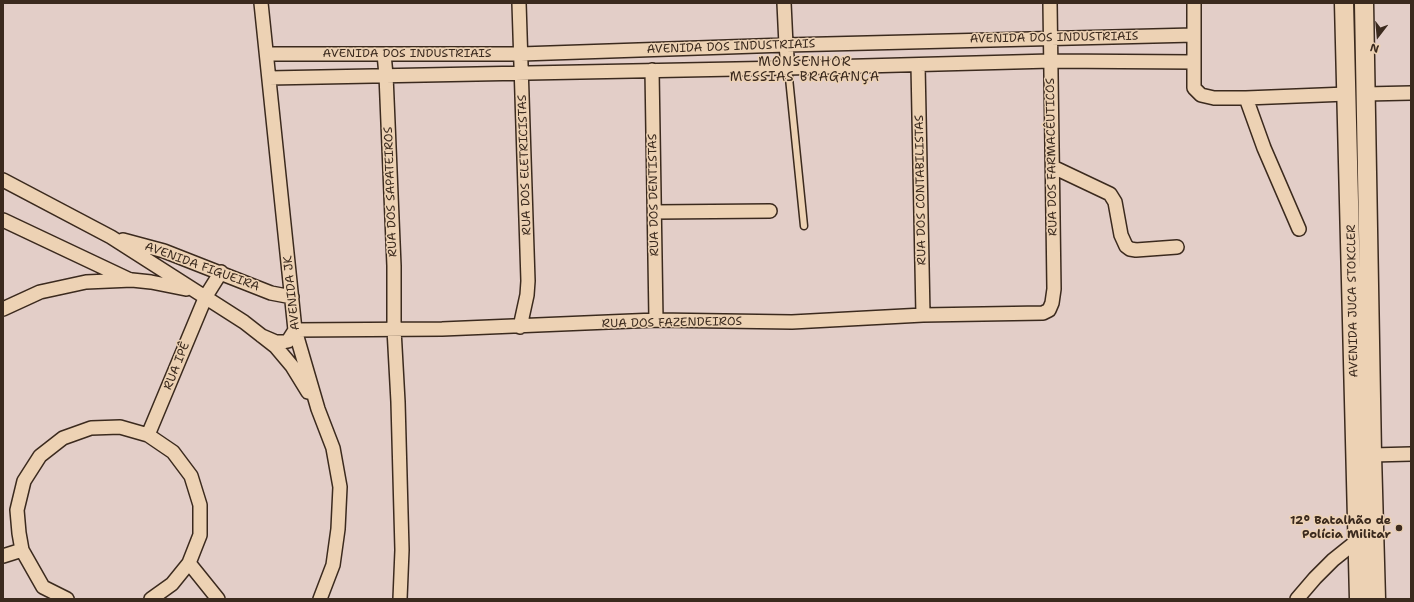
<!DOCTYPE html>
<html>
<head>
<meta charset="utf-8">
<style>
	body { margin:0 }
	#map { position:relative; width:1414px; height:602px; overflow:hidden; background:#e3cec8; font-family:"Shantell Sans",sans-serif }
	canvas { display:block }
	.frame { position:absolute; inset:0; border:4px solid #3b2a1e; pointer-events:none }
	.north { position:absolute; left:1358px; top:16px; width:40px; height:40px; -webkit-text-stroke:3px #edd2b4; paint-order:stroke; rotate:196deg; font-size:11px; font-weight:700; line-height:16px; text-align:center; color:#3b2a1e }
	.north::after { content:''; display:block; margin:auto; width:14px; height:18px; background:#3b2a1e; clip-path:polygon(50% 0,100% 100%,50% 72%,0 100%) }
</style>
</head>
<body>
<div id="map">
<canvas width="1414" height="602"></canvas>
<div class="frame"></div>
<div class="north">N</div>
</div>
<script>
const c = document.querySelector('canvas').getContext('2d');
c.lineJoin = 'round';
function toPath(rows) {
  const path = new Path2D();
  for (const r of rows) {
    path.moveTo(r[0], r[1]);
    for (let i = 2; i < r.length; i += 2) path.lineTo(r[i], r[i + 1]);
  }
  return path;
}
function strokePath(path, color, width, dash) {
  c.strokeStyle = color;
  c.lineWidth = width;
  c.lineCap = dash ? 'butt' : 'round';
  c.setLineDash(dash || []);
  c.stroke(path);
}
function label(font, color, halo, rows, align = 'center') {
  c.font = font + ' "Shantell Sans",sans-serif';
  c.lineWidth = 3;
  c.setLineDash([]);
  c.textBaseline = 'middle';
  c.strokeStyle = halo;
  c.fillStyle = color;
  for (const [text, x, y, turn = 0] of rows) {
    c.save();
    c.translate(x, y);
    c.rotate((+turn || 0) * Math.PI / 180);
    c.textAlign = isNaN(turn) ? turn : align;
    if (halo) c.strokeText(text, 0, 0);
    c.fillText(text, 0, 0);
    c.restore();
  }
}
const lane = toPath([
	[788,68,804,226]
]);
const street = toPath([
	[261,3,295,330,318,409,333,448,340,487,338,529,333,565,320,599],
	[519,3,528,281,527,295,520,327],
	[784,3,786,45,788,68],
	[1194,3,1194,88,1201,95,1214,98,1246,98,1347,94],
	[267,54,521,54,786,45,1194,35],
	[384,54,386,75,394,266,394,329,398,402,402,550,400,599],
	[918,65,923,315],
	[652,70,656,320],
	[269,78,788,68,1051,61,1193,62],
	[1365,94,1411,93],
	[1246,98,1264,148,1299,229],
	[1053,167,1110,194,1115,202,1121,235,1126,246,1130,249,1136,250,1177,247],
	[3,180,111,237,244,322,276,347,292,366,308,392],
	[655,212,770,211],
	[3,220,130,280],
	[123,240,164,251,271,293,292,297],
	[3,309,40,292,86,282,132,280,151,282,186,289],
	[262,336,276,342,283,342,288,341,295,330,442,329,656,320,792,322,923,315,1043,313,1049,310,1052,303,1054,289,1050,3],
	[148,435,206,296,221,272],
	[1372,455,1411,454],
	[3,556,22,550],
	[189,563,218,599],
	[67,599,43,587,22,550,19,533,17,510,24,481,40,456,63,438,91,428,120,427,148,435,173,452,191,476,200,505,200,535,189,563,172,584,151,599],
	[1297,599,1315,578,1333,560,1358,540]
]);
const secondary = toPath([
	[1344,3,1359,599],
	[1364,3,1372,455,1376,599]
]);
strokePath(lane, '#3b2a1e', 9);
strokePath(street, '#3b2a1e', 16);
strokePath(secondary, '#3b2a1e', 21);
strokePath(lane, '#edd2b4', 6);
strokePath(street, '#edd2b4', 13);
strokePath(secondary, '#edd2b4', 18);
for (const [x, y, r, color] of [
	[1399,528,4,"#3b2a1e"]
]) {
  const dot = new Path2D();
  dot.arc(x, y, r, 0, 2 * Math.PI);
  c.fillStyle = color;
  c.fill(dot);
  strokePath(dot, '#edd2b4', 1.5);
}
label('12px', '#3b2a1e', '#edd2b4', [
	["AVENIDA DOS INDUSTRIAIS",1054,38,-1],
	["AVENIDA DOS INDUSTRIAIS",731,47,-2],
	["AVENIDA DOS INDUSTRIAIS",407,54],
	["RUA DOS FARMACÊUTICOS",1052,157,-91],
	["RUA DOS ELETRICISTAS",525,165,-92],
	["RUA DOS CONTABILISTAS",921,190,-91],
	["RUA DOS SAPATEIROS",391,192,-92],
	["RUA DOS DENTISTAS",654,195,-91],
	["AVENIDA FIGUEIRA",202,267,20],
	["AVENIDA JK",292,293,-96],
	["AVENIDA JUCA STOKCLER",1353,301,-91],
	["RUA DOS FAZENDEIROS",672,323,-1],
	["RUA IPÊ",177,366,-68]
]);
label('bold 12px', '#3b2a1e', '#edd2b4', [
	["12º Batalhão de",1391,521],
	["Polícia Militar",1391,535]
], 'right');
c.letterSpacing = '1px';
label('13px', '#3b2a1e', '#edd2b4', [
	["MONSENHOR",805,63],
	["MESSIAS BRAGANÇA",805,78]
]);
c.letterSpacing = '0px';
</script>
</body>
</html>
